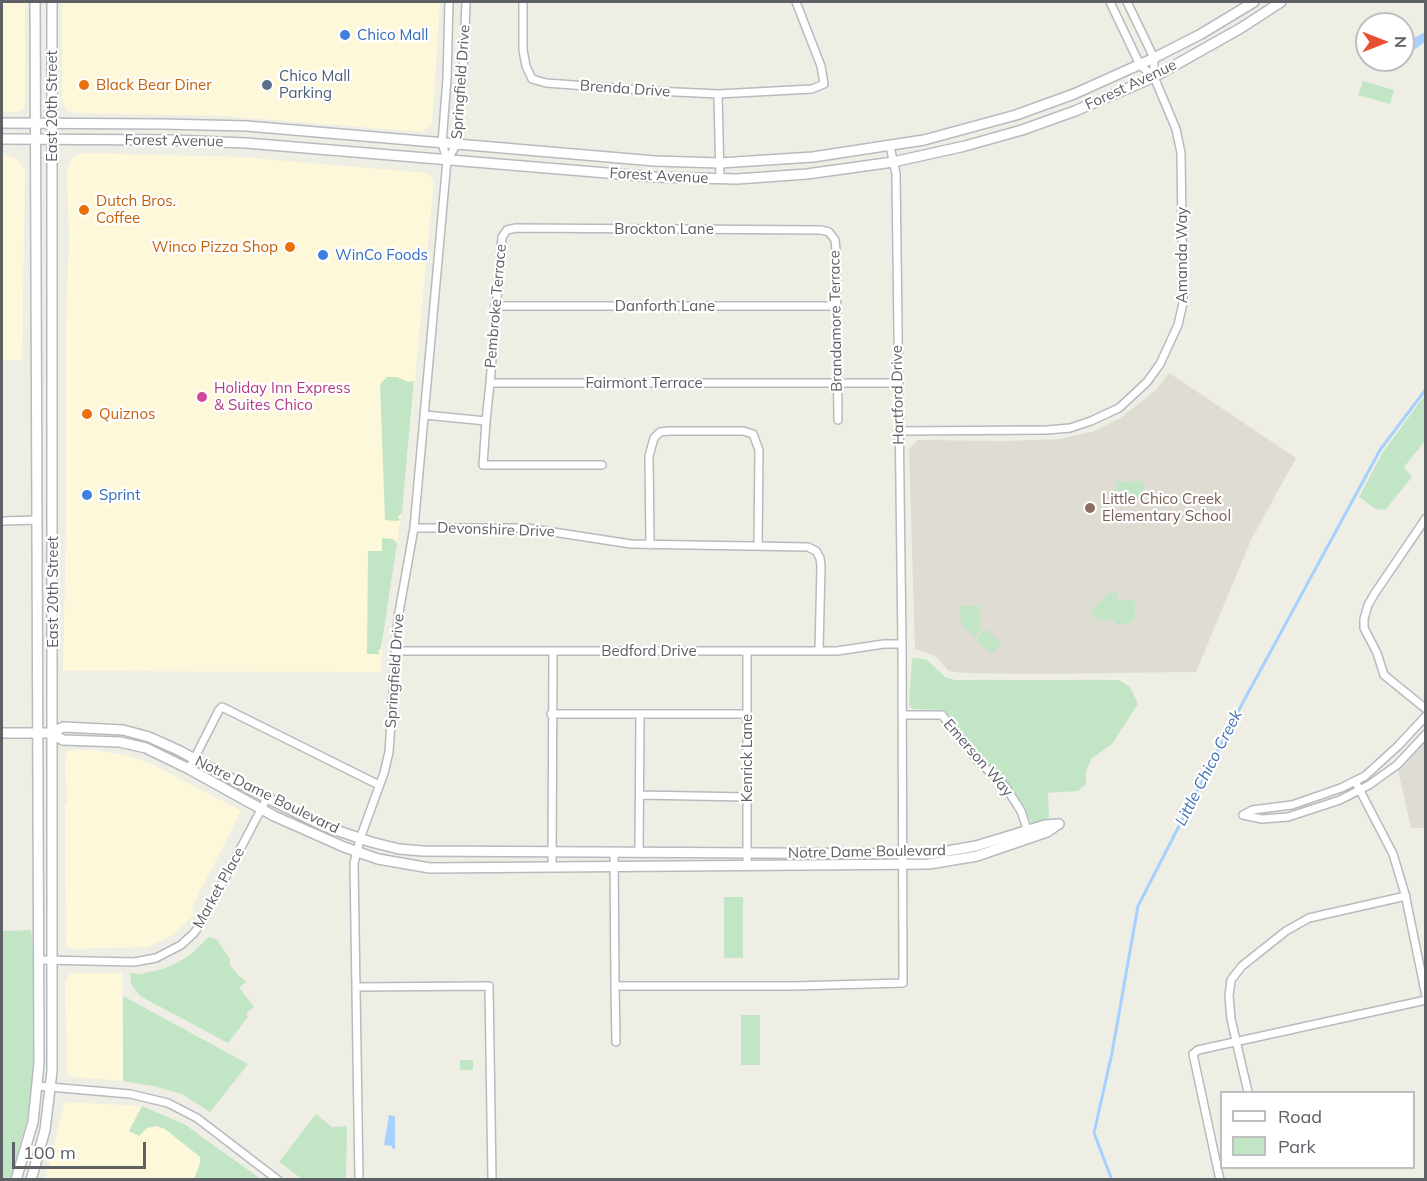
<!DOCTYPE html>
<html>
<head>
<meta charset="utf-8">
<style>
	body { margin:0 }
	#map { position:relative; width:1427px; height:1181px; overflow:hidden; background:#efeee5; font-family:Mulish,sans-serif }
	canvas { display:block }
	.frame { position:absolute; inset:0; border:3px solid #5d6065; pointer-events:none }
	.legend { position:absolute; left:1220px; top:1091px; width:195px; height:78px; box-sizing:border-box; background:#fff; border:2px solid #bebfc1; margin:0; padding:8px 10px; list-style:none; font-size:18px; color:#5d6065 }
	.legend li { display:flex; align-items:center; gap:12px; height:30px }
	.legend b { width:30px; border:2px solid #bebfc1 }
	.north { position:absolute; left:1355px; top:12px; width:60px; height:60px; box-sizing:border-box; background:#fff; border:2px solid #bebfc1; border-radius:50%; rotate:90deg; font-size:16px; font-weight:700; line-height:24px; text-align:center; color:#5d6065 }
	.north::after { content:''; display:block; margin:auto; width:21px; height:27px; background:#e94f31; clip-path:polygon(50% 0,100% 100%,50% 72%,0 100%) }
	.scale { position:absolute; left:12px; top:1142px; width:134px; height:27px; box-sizing:border-box; border:3px solid #5d6065; border-top:0; padding-left:8px; font-size:18px; line-height:21px; white-space:nowrap; color:#5d6065; -webkit-text-stroke:4px #fff; paint-order:stroke }
</style>
</head>
<body>
<div id="map">
<canvas width="1427" height="1181"></canvas>
<div class="frame"></div>
<ul class="legend">
<li><b style="height:8px;background:#fff"></b>Road</li>
<li><b style="height:16px;background:#c2e6c5"></b>Park</li>
</ul>
<div class="north">N</div>
<div class="scale">100 m</div>
</div>
<script>
const c = document.querySelector('canvas').getContext('2d');
c.lineJoin = 'round';
function fillPath(path, color) {
  c.fillStyle = color;
  c.fill(path, 'evenodd');
}
function toPath(rows) {
  const path = new Path2D();
  for (const r of rows) {
    path.moveTo(r[0], r[1]);
    for (let i = 2; i < r.length; i += 2) path.lineTo(r[i], r[i + 1]);
  }
  return path;
}
function strokePath(path, color, width, dash) {
  c.strokeStyle = color;
  c.lineWidth = width;
  c.lineCap = dash ? 'butt' : 'round';
  c.setLineDash(dash || []);
  c.stroke(path);
}
function label(font, color, halo, rows, align = 'center') {
  c.font = font + ' Mulish,sans-serif';
  c.lineWidth = 4.5;
  c.setLineDash([]);
  c.textBaseline = 'middle';
  c.strokeStyle = halo;
  c.fillStyle = color;
  for (const [text, x, y, turn = 0] of rows) {
    c.save();
    c.translate(x, y);
    c.rotate((+turn || 0) * Math.PI / 180);
    c.textAlign = isNaN(turn) ? turn : align;
    if (halo) c.strokeText(text, 0, 0);
    c.fillText(text, 0, 0);
    c.restore();
  }
}
fillPath(toPath([
	[2,2,25,2,25,99,24,108,16,112,2,112],
	[62,2,440,2,432,124,422,132,224,116,75,113,68,111,62,102],
	[82,153,240,157,427,173,434,180,403,503,384,622,381,672,63,671,66,536,66,326,69,239,67,168,73,157],
	[2,154,16,158,25,171,22,360,2,360],
	[69,750,94,750,123,755,150,763,241,811,192,907,194,915,173,935,147,947,70,949,66,946,65,806,67,803,65,768,66,754],
	[70,973,122,973,123,1081,72,1077,67,1074,65,982],
	[65,1102,142,1106,129,1130,157,1126,165,1129,200,1157,200,1163,194,1179,45,1180]
]), '#fef8db');
fillPath(toPath([
	[1169,373,1296,458,1251,540,1196,672,1037,674,964,673,949,671,934,655,915,649,909,449,918,440,1004,441,1060,439,1095,431,1120,418,1146,398,1155,391],
	[1425,734,1425,828,1411,828,1397,765]
]), '#dfddd3');
fillPath(toPath([
	[1363,81,1394,90,1390,104,1358,95],
	[387,377,397,377,408,382,414,381,402,513,398,517,400,520,396,521,385,520,380,384],
	[1425,395,1425,441,1404,467,1412,477,1386,509,1377,510,1359,497,1383,452],
	[1143,481,1144,498,1117,499,1116,482],
	[382,538,393,539,397,543,381,649,378,651,380,654,367,654,368,551,382,551],
	[1109,593,1117,593,1117,600,1130,600,1135,602,1135,618,1130,624,1115,624,1115,620,1099,620,1090,612],
	[960,606,980,606,981,630,975,637,961,624],
	[986,629,1002,643,992,654,976,640],
	[912,658,926,659,945,677,955,680,1119,680,1130,687,1138,704,1112,744,1092,758,1086,771,1086,784,1078,791,1048,793,1049,821,1032,824,1018,797,1008,783,988,764,944,710,912,709,909,705],
	[724,897,743,897,743,958,724,958],
	[31,930,34,949,33,1076,29,1113,12,1173,9,1180,2,1179,2,931],
	[209,937,217,940,230,959,230,965,237,974,247,982,239,987,254,1007,246,1014,248,1017,228,1043,140,996,131,984,130,973,139,974,163,969,177,963,191,954],
	[123,996,248,1064,210,1112,182,1094,154,1086,123,1081],
	[741,1015,760,1015,760,1065,741,1065],
	[473,1060,473,1070,460,1070,460,1060],
	[142,1106,184,1124,261,1179,194,1179,200,1163,200,1157,165,1129,157,1126,147,1128,139,1136,129,1131],
	[316,1114,332,1127,347,1126,346,1179,302,1179,279,1162]
]), '#c2e6c5');
fillPath(toPath([
	[1425,32,1425,42,1412,51,1407,42],
	[389,1115,395,1116,395,1149,392,1148,392,1146,384,1145]
]), '#a6d1ff');
strokePath(toPath([
	[1112,1180,1094,1133,1112,1053,1138,906,1235,717,1380,450,1426,389]
]), '#a6d1ff', 3);
const minor = toPath([
	[523,2,523,50,526,66,532,79,546,83,656,91,718,94,812,89,824,84,821,66,796,2],
	[1110,2,1140,65,1154,77],
	[718,94,720,179],
	[447,160,457,144,463,78,466,2],
	[495,306,835,306],
	[490,383,502,237,507,230,516,228,821,230,829,232,835,240,836,250,838,420],
	[425,415,486,421,490,383,898,383],
	[486,421,483,465,602,465],
	[899,431,1047,430,1070,428,1091,421,1119,408,1147,382,1160,364,1178,325,1183,303,1181,153,1176,129,1154,77,1154,58,1127,2],
	[1426,518,1375,593,1368,605,1364,619,1364,628,1377,653,1384,675,1426,709],
	[2,521,37,520],
	[414,528,527,528,631,544,808,547,816,551,820,558,821,566,819,651],
	[650,545,649,456,654,438,660,432,670,431,743,431,753,434,759,450,758,546],
	[395,651,837,651,884,644,902,644],
	[551,714,747,714],
	[903,715,942,715,977,760,1005,786,1021,811,1029,835],
	[189,769,219,710,222,707,379,785],
	[1355,781,1393,854,1405,894,1426,996],
	[640,795,747,797],
	[1243,815,1252,810,1292,805,1341,788,1365,776,1398,746,1426,716],
	[1243,815,1262,819,1288,817,1340,800,1369,785,1397,765,1426,734],
	[614,852,615,986,794,986,903,983,902,644,896,174,890,146],
	[639,853,640,714],
	[747,864,747,651],
	[552,866,553,651],
	[44,960,134,962,156,958,181,945,194,933,202,922,267,798],
	[615,986,616,1042],
	[356,987,489,986,492,1180],
	[38,1086,130,1094,168,1103,197,1118,278,1180],
	[1248,1092,1231,1019,1229,996,1231,980,1242,966,1286,931,1309,918,1406,896],
	[359,1180,354,863,361,836,384,773,389,752,398,618,414,528,447,160,442,143,447,79,449,2],
	[1220,1180,1193,1054,1198,1050,1426,1000]
]);
const tertiary = toPath([
	[2,123,163,124,247,126,655,161,720,163,813,157,924,140,1016,115,1074,94,1154,58,1201,34,1254,2],
	[2,139,171,140,246,143,655,177,737,179,807,174,893,162,965,146,1022,130,1075,111,1154,77,1241,28,1281,2],
	[2,733,51,733,63,727,123,730,149,737,180,751,267,798,324,826,371,842,399,849,423,851,931,854,976,846,1045,825,1059,824],
	[51,733,63,740,120,742,146,748,189,769,274,816,344,847,378,859,430,868,929,864,977,856,1047,832,1057,825],
	[16,1180,33,1122,39,1063,35,2],
	[31,1180,45,1130,52,1071,52,2]
]);
strokePath(minor, '#b7babf', 10);
strokePath(tertiary, '#b7babf', 12);
strokePath(minor, '#fff', 7);
strokePath(tertiary, '#fff', 9);
for (const [x, y, r, color] of [
	[345,35,6,"#3f7fe0"],
	[84,85,6,"#e8710a"],
	[267,85,6,"#5c6f8a"],
	[84,210,6,"#e8710a"],
	[290,247,6,"#e8710a"],
	[323,255,6,"#3f7fe0"],
	[202,397,6,"#d1479c"],
	[87,414,6,"#e8710a"],
	[87,495,6,"#3f7fe0"],
	[1090,508,6,"#8d6e63"]
]) {
  const dot = new Path2D();
  dot.arc(x, y, r, 0, 2 * Math.PI);
  c.fillStyle = color;
  c.fill(dot);
  strokePath(dot, '#fff', 2);
}
label('15px', '#366cbe', '#fff', [
	["Chico Mall",357,35],
	["WinCo Foods",335,255],
	["Sprint",99,495]
], 'left');
label('15px', '#4e5e75', '#fff', [
	["Chico Mall",279,76],
	["Parking",279,93]
], 'left');
label('15px', '#5d6065', '#fff', [
	["Springfield Drive",461,82,-86],
	["Forest Avenue",1131,85,-25],
	["Brenda Drive",625,89,4],
	["East 20th Street",52,106,-90],
	["Forest Avenue",174,141,1],
	["Forest Avenue",659,176,3],
	["Brockton Lane",664,229],
	["Amanda Way",1182,255,-90],
	["Pembroke Terrace",496,306,-85],
	["Danforth Lane",665,306],
	["Brandamore Terrace",836,321,-91],
	["Fairmont Terrace",644,383],
	["Hartford Drive",898,395,-91],
	["Devonshire Drive",496,530,2],
	["East 20th Street",53,592,-90],
	["Bedford Drive",649,651],
	["Springfield Drive",395,671,-86],
	["Kenrick Lane",747,758,-90],
	["Emerson Way",978,758,49],
	["Notre Dame Boulevard",267,795,26],
	["Notre Dame Boulevard",867,852,-1],
	["Market Place",219,888,-61]
]);
label('15px', '#c56008', '#fff', [
	["Black Bear Diner",96,85],
	["Dutch Bros.",96,201],
	["Coffee",96,218],
	["Winco Pizza Shop",278,247,"right"],
	["Quiznos",99,414]
], 'left');
label('15px', '#b23c85', '#fff', [
	["Holiday Inn Express",214,388],
	["& Suites Chico",214,405]
], 'left');
label('15px', '#785e54', '#fff', [
	["Little Chico Creek",1102,499],
	["Elementary School",1102,516]
], 'left');
label('italic 16px', '#4474ba', '#fff', [
	["Little Chico Creek",1209,768,-63]
]);
</script>
</body>
</html>
